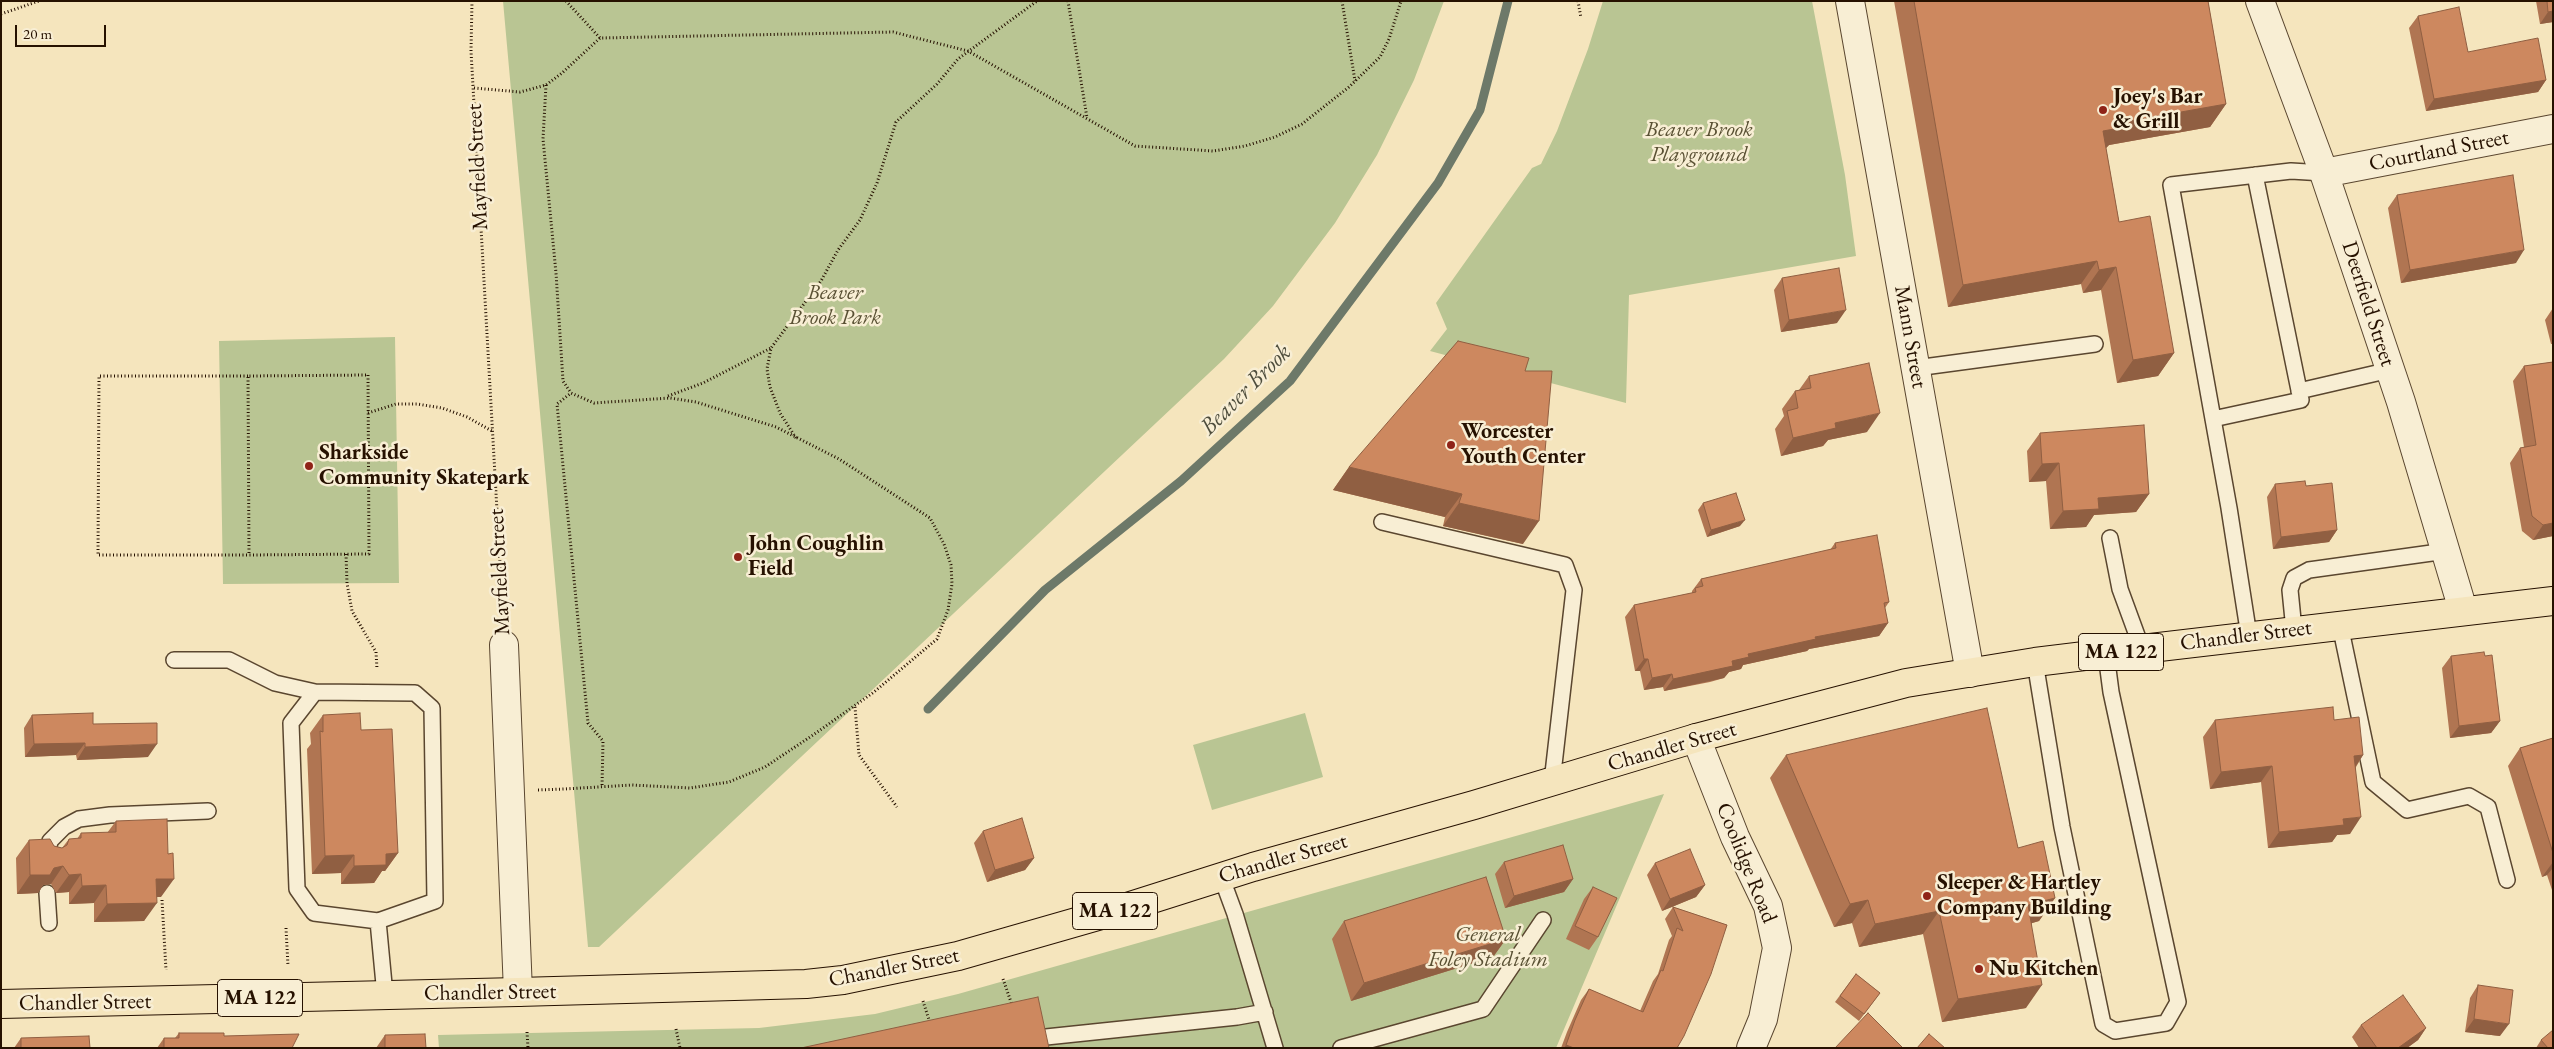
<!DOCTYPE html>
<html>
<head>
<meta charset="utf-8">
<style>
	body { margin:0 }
	#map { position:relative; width:2554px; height:1049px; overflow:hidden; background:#f5e5bd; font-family:"EB Garamond",serif }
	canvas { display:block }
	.frame { position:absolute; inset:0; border:2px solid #261100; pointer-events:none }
	.scale { position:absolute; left:15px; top:25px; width:91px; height:22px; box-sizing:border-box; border:2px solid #261100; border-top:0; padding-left:6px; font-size:15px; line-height:18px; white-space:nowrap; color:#261100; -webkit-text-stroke:4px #f8eed4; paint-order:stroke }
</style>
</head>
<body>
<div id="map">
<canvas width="2554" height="1049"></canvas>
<div class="frame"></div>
<div class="scale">20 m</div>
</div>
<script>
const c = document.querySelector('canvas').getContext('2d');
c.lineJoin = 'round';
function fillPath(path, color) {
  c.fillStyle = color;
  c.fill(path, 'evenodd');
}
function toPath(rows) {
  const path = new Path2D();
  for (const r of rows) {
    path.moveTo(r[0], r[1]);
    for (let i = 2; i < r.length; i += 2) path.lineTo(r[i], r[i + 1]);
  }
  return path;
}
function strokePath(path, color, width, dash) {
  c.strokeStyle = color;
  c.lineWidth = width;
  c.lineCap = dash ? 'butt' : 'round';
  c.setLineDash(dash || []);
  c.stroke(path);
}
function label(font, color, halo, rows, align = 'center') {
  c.font = font + ' "EB Garamond",serif';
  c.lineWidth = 5;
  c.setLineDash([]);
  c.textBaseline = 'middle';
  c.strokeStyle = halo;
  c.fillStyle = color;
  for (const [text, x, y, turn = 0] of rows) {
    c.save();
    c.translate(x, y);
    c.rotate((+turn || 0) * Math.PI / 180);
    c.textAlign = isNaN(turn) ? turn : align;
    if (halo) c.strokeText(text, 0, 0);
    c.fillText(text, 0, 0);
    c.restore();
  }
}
fillPath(toPath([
	[503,1,1444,1,1414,80,1377,155,1335,223,1273,306,1224,359,599,947,588,947],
	[1603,1,1812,1,1845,175,1856,256,1629,295,1626,403,1430,351,1447,329,1436,303,1532,168,1541,164,1557,131,1588,49],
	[395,337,399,583,223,584,219,341],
	[1305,713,1323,777,1212,810,1193,745],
	[1664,794,1556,1048,439,1048,438,1035,759,1028,875,1014,958,994]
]), '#b9c593');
strokePath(toPath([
	[928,709,1045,590,1181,481,1290,381,1438,183,1480,110,1508,1]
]), '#6d7969', 9);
const service = toPath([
	[1916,368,2095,344],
	[2299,391,2390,370],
	[2213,419,2301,400,2255,175],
	[1382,522,1565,565,1574,590,1552,782],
	[2110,538,2120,589,2142,649],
	[2340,625,2373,782,2407,810,2469,796,2488,807,2507,880],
	[2294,630,2290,590,2294,578,2309,570,2446,551],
	[2249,636,2229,508,2171,185,2291,171,2324,173],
	[174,660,229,660,275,683,315,692],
	[2035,662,2062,827,2103,1024,2115,1031,2166,1023,2178,1002,2111,692,2106,654],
	[315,692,415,693,432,708,435,901,378,921,314,913,297,889,291,723,315,692],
	[47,857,50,841,64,827,79,819,110,815,208,811],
	[1221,876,1235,914,1275,1048],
	[47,893,49,923],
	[378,921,385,995],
	[1046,1037,1237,1017,1265,1012],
	[1341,1048,1483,1009,1543,920]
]);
const minor = toPath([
	[1850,1,1970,673],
	[2260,1,2324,173,2401,402,2463,610],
	[2324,173,2553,129],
	[504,645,518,992],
	[1696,738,1735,837,1768,906,1777,948,1763,1019,1751,1048]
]);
const primary = toPath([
	[1,1004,518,992,806,984,843,980,958,956,1108,913,1253,867,1474,805,1696,738,1906,683,2035,662,2142,649,2553,601]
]);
strokePath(service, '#5a462f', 18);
strokePath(minor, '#5a462f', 30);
strokePath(primary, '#261100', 30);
strokePath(toPath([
	[472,1,471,51,503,617],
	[566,1,600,38,893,32,968,51,1135,146,1213,151,1245,146,1275,137,1302,124,1349,87,1380,57,1389,39,1401,1],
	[1068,1,1087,118],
	[1342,1,1355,81],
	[1578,1,1581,18],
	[1,14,39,1],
	[546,85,543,139,556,273,563,381,571,393],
	[474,88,520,92,546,85,562,73,600,38],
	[368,375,369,554,249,555,248,376,368,375],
	[248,376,99,376,98,555,249,555],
	[668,396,703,383,771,348],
	[368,413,396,404,417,404,442,408,467,417,492,431],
	[796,438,780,413,770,387,767,369,771,348,821,281,838,250,860,220,877,183,896,122,937,84,958,59,1037,1],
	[346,554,347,583,352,611,376,652,377,669],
	[855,707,859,755,897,807],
	[538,790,564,789,632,785,690,788,729,782,765,767,813,735,874,692,937,639,948,610,952,584,951,565,944,544,930,518,839,459,776,427,696,402,670,398,594,403,571,393,557,404,588,723,603,741,602,787],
	[162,900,166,970],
	[286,928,288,966],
	[1003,979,1012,1005],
	[923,1001,930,1023],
	[676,1029,680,1048],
	[527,1032,528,1048]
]), '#261100', 3, [1, 2.5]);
strokePath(service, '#f8eed4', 15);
strokePath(minor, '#f8eed4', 28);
strokePath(primary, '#f5e5bd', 28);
fillPath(toPath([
	[1894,1,2208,1,2226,104,2210,127,2109,145,2106,148,2119,222,2174,353,2158,376,2117,383,2101,290,2083,293,2081,284,1948,307],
	[2536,1,2553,1,2553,22,2540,24],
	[2418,16,2468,52,2546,80,2538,92,2426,111,2409,28],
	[2397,195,2516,263,2401,283,2388,208],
	[1782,278,1837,323,1781,332,1774,290],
	[2553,308,2553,344,2551,344,2545,320],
	[2553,362,2553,536,2533,540,2522,531,2510,463,2520,448,2524,447,2513,381,2524,366],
	[1525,371,1523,544,1443,526,1445,517,1333,490,1349,467],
	[1809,376,1867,432,1828,440,1823,446,1781,456,1775,429,1784,416,1782,409,1795,391,1799,390],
	[2040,433,2149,494,2136,512,2094,515,2086,527,2050,529,2046,481,2029,482,2027,451],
	[2275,484,2306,486,2337,530,2329,542,2273,549,2267,497],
	[1703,503,1740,526,1707,537,1698,510],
	[1835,543,1889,602,1885,608,1888,623,1879,636,1809,649,1807,651,1743,665,1741,669,1729,672,1724,678,1710,682,1664,691,1663,687,1644,690,1640,671,1635,671,1625,617,1634,605,1692,593,1692,591,1701,579,1830,550],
	[2451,656,2485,656,2500,721,2491,733,2450,738,2442,668],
	[32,715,93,724,148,757,77,760,76,755,25,757,24,728],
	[323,715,361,730,398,853,385,871,382,871,374,883,341,884,341,873,312,874,307,749,311,744,310,733],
	[2215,720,2334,720,2363,755,2356,767,2350,834,2337,835,2332,842,2268,848,2261,782,2210,789,2203,737],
	[2553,738,2553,893,2547,875,2542,877,2508,766,2520,748],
	[1786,755,2018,848,2055,898,2039,921,2032,923,2026,1008,1942,1022,1923,934,1859,947,1852,923,1834,927,1770,778],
	[116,821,161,897,157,897,144,921,94,922,94,903,69,904,69,892,56,893,51,884,43,885,38,893,17,894,16,858,29,840,62,848,69,839,77,839,81,833,107,833],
	[983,831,1034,858,1025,870,987,882,974,843],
	[1504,862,1573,879,1564,892,1505,908,1495,874],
	[1655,863,1705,885,1696,897,1662,911,1647,875],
	[1593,887,1598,937,1589,950,1566,939,1584,899],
	[1673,907,1727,925,1677,1048,1561,1048,1567,1032,1581,1000,1589,989,1640,1011,1653,981,1658,974,1669,940,1672,936,1665,919],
	[1344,921,1506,939,1493,957,1351,1001,1332,939],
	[1856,974,1880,993,1859,1021,1835,1002],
	[2478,985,2500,1036,2465,1032,2470,998],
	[2361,1025,2426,1028,2418,1040,2407,1048,2359,1048,2352,1037],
	[179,1033,224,1036,292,1048,157,1048,164,1038,175,1038],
	[385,1035,426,1048,376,1048],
	[21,1038,90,1048,14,1048],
	[2541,1040,2553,1048,2536,1048]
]), '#b07552');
fillPath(toPath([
	[2553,11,2553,22,2540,24,2548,12],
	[2546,80,2538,92,2426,111,2434,99],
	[2226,104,2210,127,2109,145,2104,150,2103,131,2119,123],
	[2524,250,2516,263,2401,283,2410,270],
	[2097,261,2081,284,1948,307,1963,285],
	[2116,267,2101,290,2083,293,2099,270],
	[1846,310,1837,323,1781,332,1789,320],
	[2174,353,2158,376,2117,383,2133,360],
	[1880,413,1867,432,1828,440,1823,446,1781,456,1793,438,1835,423],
	[2059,463,2046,481,2029,482,2042,464],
	[1349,467,1462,494,1445,517,1333,490],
	[2149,494,2136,512,2094,515,2086,527,2050,529,2063,511,2098,498],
	[1459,503,1539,521,1523,544,1443,526],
	[1745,520,1740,526,1707,537,1711,530],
	[2553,523,2553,536,2533,540,2543,525],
	[2337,530,2329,542,2273,549,2281,537],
	[1888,623,1879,636,1809,649,1807,651,1743,665,1741,669,1729,672,1724,678,1664,691,1673,679,1732,661,1748,654,1815,637],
	[1644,659,1648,659,1640,671,1635,671],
	[1672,674,1663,687,1644,690,1652,678],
	[2500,721,2491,733,2450,738,2459,726],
	[85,743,76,755,25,757,34,744],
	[157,744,148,757,77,760,85,747],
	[2363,755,2352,772,2354,756],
	[2272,766,2261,782,2210,789,2221,772],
	[2361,817,2350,834,2337,835,2332,842,2268,848,2279,832,2343,819],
	[398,853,385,871,382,871,374,883,341,884,354,866,386,854],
	[354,855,341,873,312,874,325,856],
	[1034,858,1025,870,987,882,995,870],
	[2553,862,2553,868,2547,875,2542,877],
	[63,866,51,884,43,885,38,893,17,894,30,875,54,868],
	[81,874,69,892,56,893,69,875],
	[156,879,174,879,161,897,144,897],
	[1573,879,1564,892,1505,908,1514,896],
	[106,885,94,903,69,904,82,886],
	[1705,885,1696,897,1662,911,1670,899],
	[2055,898,2039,921,2012,929,2028,905],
	[1868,900,1852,923,1834,927,1850,904],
	[157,903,144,921,94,922,107,904],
	[1939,911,1923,934,1859,947,1875,924],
	[1506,939,1493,957,1351,1001,1364,983],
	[2042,985,2026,1008,1942,1022,1958,999],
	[2474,1019,2509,1024,2500,1036,2465,1032],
	[2426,1028,2418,1040,2407,1048,2398,1048],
	[1566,1045,1574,1048,1564,1048]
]), '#905f42');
const building = toPath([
	[1914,1,2208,1,2226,104,2119,123,2120,128,2103,131,2119,222,2150,216,2174,353,2133,360,2116,267,2099,270,2097,261,1963,285,1914,1],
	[2547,1,2553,1,2553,11,2548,12,2547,1],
	[2459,7,2468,52,2538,38,2546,80,2434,99,2418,16,2459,7],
	[2513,175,2524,250,2410,270,2397,195,2513,175],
	[1839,268,1846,310,1789,320,1782,278,1839,268],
	[1458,341,1529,358,1525,371,1552,371,1539,521,1459,503,1462,494,1349,467,1458,341],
	[2553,362,2553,523,2543,525,2532,516,2520,448,2536,445,2524,366,2553,362],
	[1869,363,1880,413,1835,423,1836,428,1793,438,1787,411,1798,408,1795,391,1811,388,1809,376,1869,363],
	[2144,425,2149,494,2098,498,2099,509,2063,511,2059,463,2042,464,2040,433,2144,425],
	[2305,481,2306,486,2332,483,2337,530,2281,537,2275,484,2305,481],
	[1736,493,1745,520,1711,530,1703,503,1736,493],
	[1877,535,1889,602,1884,603,1888,623,1815,637,1816,639,1748,654,1749,657,1732,661,1733,666,1719,669,1673,679,1672,674,1652,678,1648,659,1644,659,1634,605,1696,592,1695,588,1703,586,1701,579,1836,548,1835,543,1877,535],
	[2484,652,2485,656,2492,655,2500,721,2459,726,2451,656,2484,652],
	[2333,707,2334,720,2359,717,2363,755,2354,756,2361,817,2343,819,2344,825,2279,832,2272,766,2221,772,2215,720,2333,707],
	[1987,708,2018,848,2043,841,2055,898,2028,905,2042,985,1958,999,1939,911,1875,924,1868,900,1850,904,1786,755,1987,708],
	[93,713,93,724,157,723,157,744,85,747,85,743,34,744,32,715,93,713],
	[360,713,361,730,392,729,398,853,386,854,386,865,354,866,354,855,325,856,320,731,323,732,323,715,360,713],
	[2553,738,2553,853,2520,748,2553,738],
	[1022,818,1034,858,995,870,983,831,1022,818],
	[167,819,168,854,173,853,174,879,156,879,157,903,107,904,106,885,82,886,81,874,69,875,63,866,54,868,50,875,30,875,29,840,50,839,54,846,62,848,67,845,69,839,81,838,81,833,116,832,116,821,167,819],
	[1563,845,1573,879,1514,896,1504,862,1563,845],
	[1690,849,1705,885,1670,899,1655,863,1690,849],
	[1486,877,1506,939,1364,983,1344,921,1486,877],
	[1593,887,1617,898,1598,937,1575,926,1593,887],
	[1673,907,1727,925,1711,974,1684,1036,1677,1048,1574,1048,1566,1045,1575,1020,1589,989,1643,1012,1661,970,1663,971,1677,928,1683,931,1673,907],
	[1856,974,1880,993,1864,1014,1840,996,1856,974],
	[2478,985,2513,990,2509,1024,2474,1019,2478,985],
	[2403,995,2426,1028,2398,1048,2377,1048,2361,1025,2403,995],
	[1038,997,1049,1048,801,1048,1038,997],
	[1868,1013,1903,1048,1835,1048,1868,1013],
	[2553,1030,2553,1048,2548,1048,2541,1040,2553,1030],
	[179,1033,224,1033,224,1036,299,1034,292,1048,164,1048,164,1038,179,1038,179,1033],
	[425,1034,426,1048,385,1048,385,1035,425,1034],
	[1929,1034,1945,1048,1917,1048,1929,1034],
	[89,1036,90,1048,21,1048,21,1038,89,1036]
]);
fillPath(building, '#cd885f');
strokePath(building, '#905f42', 1);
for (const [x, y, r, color] of [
	[2103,110,5,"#8f2418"],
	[1451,445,5,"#8f2418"],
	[309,466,5,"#8f2418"],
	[738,557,5,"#8f2418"],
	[1927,896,5,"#8f2418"],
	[1979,969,5,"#8f2418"]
]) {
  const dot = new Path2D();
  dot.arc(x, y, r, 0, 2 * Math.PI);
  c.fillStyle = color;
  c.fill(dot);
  strokePath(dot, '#f8eed4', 2);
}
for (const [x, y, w] of [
	[2121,652,85],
	[1115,911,85],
	[260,998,85]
]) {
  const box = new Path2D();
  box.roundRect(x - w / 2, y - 18.5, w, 37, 4);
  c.fillStyle = '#f8eed4';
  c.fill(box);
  strokePath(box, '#261100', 1);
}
label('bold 21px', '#261100', null, [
	["MA 122",2121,652],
	["MA 122",1115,911],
	["MA 122",260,998]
]);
label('bold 22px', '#261100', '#f8eed4', [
	["Joey's Bar",2113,97],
	["& Grill",2113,122],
	["Worcester",1461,432],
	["Youth Center",1461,457],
	["Sharkside",319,453],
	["Community Skatepark",319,478],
	["John Coughlin",748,544],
	["Field",748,569],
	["Sleeper & Hartley",1937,883],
	["Company Building",1937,908],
	["Nu Kitchen",1989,969]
], 'left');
label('italic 22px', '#595033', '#f8eed4', [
	["Beaver Brook",1699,130],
	["Playground",1699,155],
	["Beaver",835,293],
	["Brook Park",835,318],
	["General",1488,935],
	["Foley Stadium",1488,960]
]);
label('22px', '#261100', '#f8eed4', [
	["Courtland Street",2439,151,-11],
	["Mayfield Street",478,167,-93],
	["Deerfield Street",2368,304,72],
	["Mann Street",1910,337,80],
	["Mayfield Street",500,572,-93],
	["Chandler Street",2246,636,-7],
	["Chandler Street",1672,747,-16],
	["Chandler Street",1283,859,-16],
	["Coolidge Road",1746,863,68],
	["Chandler Street",894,968,-11],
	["Chandler Street",490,993,-1],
	["Chandler Street",85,1003,-1]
]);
label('italic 24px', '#4f4e3d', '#f8eed4', [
	["Beaver Brook",1246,390,-45]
]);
</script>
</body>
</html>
